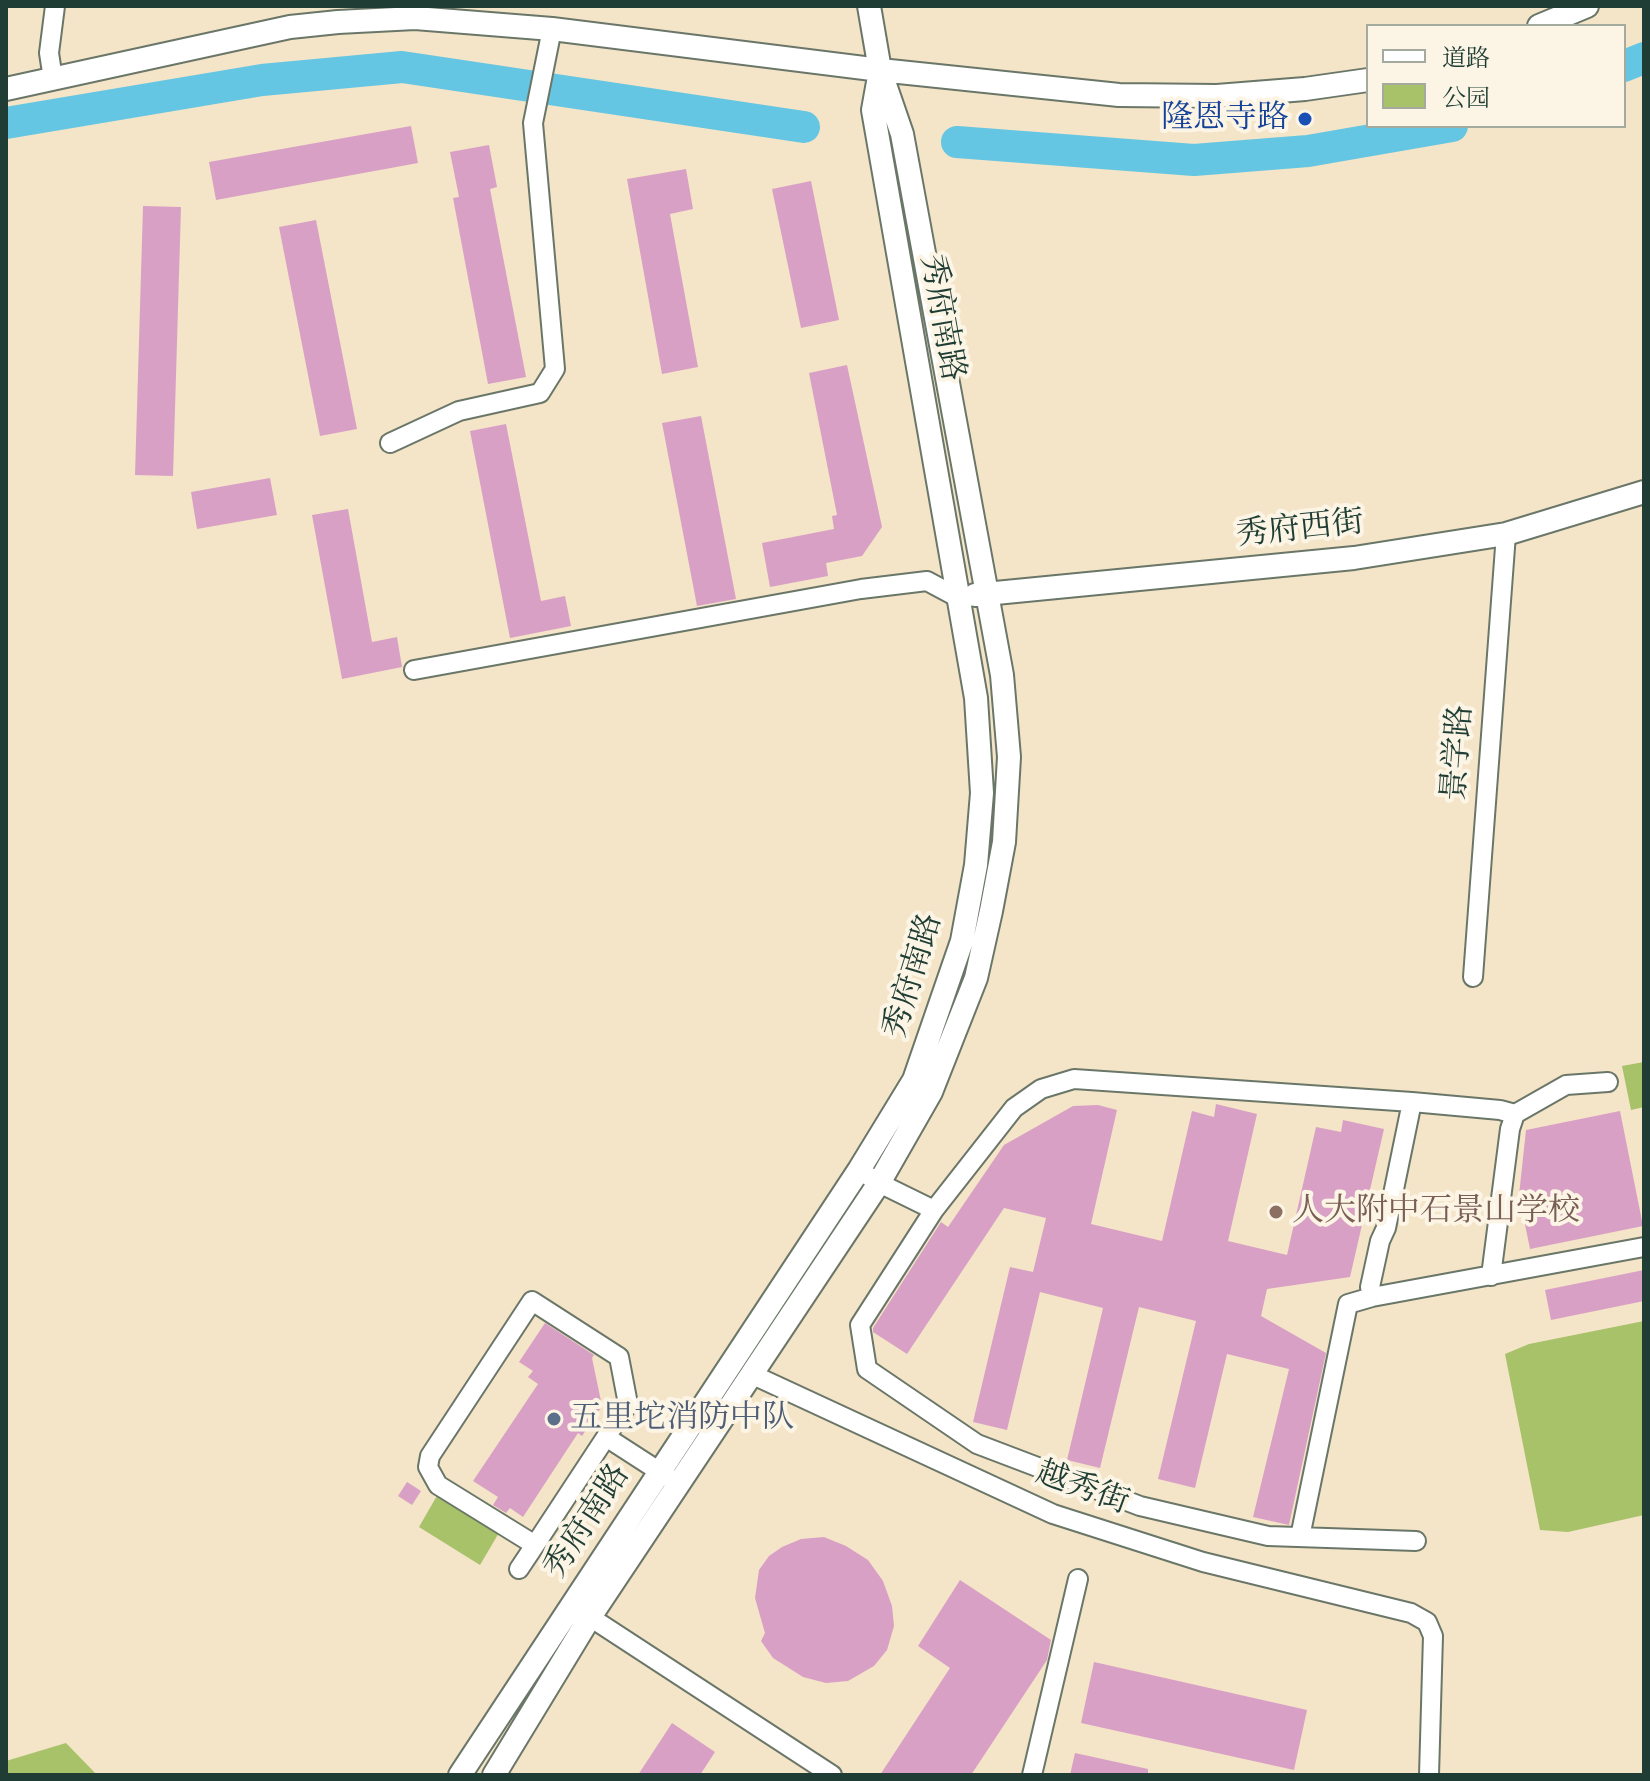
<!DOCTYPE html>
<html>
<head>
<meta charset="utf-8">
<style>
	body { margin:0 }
	#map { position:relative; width:1650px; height:1781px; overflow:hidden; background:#f4e4c8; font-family:"Libre Bodoni","Noto Serif SC",serif }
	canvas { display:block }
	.frame { position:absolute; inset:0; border:8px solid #1f3d34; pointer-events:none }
	.legend { position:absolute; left:1366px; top:24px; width:260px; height:104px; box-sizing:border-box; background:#fcf5e5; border:2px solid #a4ab9e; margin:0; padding:10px 14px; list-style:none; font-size:24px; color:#1f3d34 }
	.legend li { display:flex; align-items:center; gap:16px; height:40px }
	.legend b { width:40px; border:2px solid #a4ab9e }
</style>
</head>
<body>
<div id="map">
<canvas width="1650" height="1781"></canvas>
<div class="frame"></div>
<ul class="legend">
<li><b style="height:10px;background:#fff"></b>道路</li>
<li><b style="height:22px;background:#a7c269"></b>公园</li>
</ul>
</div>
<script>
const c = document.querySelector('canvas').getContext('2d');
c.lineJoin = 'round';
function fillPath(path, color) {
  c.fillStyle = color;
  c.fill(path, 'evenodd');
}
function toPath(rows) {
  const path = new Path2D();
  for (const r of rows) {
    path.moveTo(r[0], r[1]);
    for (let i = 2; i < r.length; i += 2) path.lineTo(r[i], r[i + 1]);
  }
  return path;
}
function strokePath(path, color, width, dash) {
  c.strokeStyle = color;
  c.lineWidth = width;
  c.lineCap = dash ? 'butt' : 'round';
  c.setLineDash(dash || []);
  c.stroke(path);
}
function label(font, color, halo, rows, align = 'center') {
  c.font = font + ' "Libre Bodoni","Noto Serif SC",serif';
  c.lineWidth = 8;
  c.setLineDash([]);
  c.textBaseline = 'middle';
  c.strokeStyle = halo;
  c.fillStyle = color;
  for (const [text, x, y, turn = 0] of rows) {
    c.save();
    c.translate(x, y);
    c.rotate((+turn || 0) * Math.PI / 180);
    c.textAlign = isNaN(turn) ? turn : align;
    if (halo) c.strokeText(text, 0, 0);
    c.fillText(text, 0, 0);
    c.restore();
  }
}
fillPath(toPath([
	[1644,1062,1644,1107,1631,1110,1622,1066],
	[1644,1321,1644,1515,1568,1532,1540,1530,1505,1354,1529,1344],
	[438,1494,500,1531,480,1565,419,1527],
	[66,1743,97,1775,6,1775,6,1761]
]), '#a7c269');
strokePath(toPath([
	[1624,66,1644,58],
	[6,123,262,80,402,67,804,127],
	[957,142,1194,160,1308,151,1452,126]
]), '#64c6e2', 32);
fillPath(toPath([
	[411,126,418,163,216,200,209,162],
	[489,145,497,187,490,189,526,377,488,384,453,198,459,197,450,152],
	[686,169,693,209,670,214,698,367,662,374,627,179],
	[811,181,839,320,801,328,772,189],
	[143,206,181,207,173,476,135,475],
	[316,220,357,429,320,436,279,227],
	[847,365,882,527,862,556,826,563,828,576,770,587,762,543,834,529,832,516,837,515,809,373],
	[701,416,736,599,697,606,662,423],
	[506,424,541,601,565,596,571,626,510,638,470,431],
	[270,478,277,515,197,529,191,492],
	[348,509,372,642,397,637,402,667,342,679,312,515],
	[1216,1104,1257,1114,1228,1241,1287,1255,1316,1127,1341,1132,1343,1120,1384,1129,1350,1277,1267,1289,1261,1316,1326,1353,1289,1525,1253,1517,1289,1369,1227,1354,1195,1488,1158,1479,1196,1321,1139,1307,1100,1468,1067,1460,1103,1308,1040,1292,1007,1430,973,1422,1010,1267,1033,1272,1046,1218,1004,1208,907,1354,873,1332,873,1328,941,1222,948,1227,1004,1145,1073,1106,1098,1105,1117,1110,1091,1224,1162,1241,1192,1111,1214,1117],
	[1620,1111,1643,1226,1530,1249,1519,1195,1526,1130],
	[1644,1270,1644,1301,1551,1320,1545,1290],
	[545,1323,594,1355,592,1358,602,1406,582,1436,578,1433,523,1517,510,1508,506,1513,493,1505,498,1497,473,1481,538,1384,528,1377,533,1371,519,1362],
	[407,1482,421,1491,412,1505,398,1496],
	[824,1537,846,1546,868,1560,883,1581,892,1606,894,1626,887,1650,874,1666,848,1681,826,1683,803,1677,773,1658,761,1641,765,1633,755,1598,759,1570,769,1556,782,1547,801,1539],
	[960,1580,1051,1640,1047,1660,971,1775,880,1775,950,1668,918,1646],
	[1094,1662,1307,1710,1294,1770,1081,1723],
	[672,1723,715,1752,700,1775,638,1775],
	[1075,1753,1148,1769,1148,1775,1070,1775]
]), '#d9a0c5');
const minor = toPath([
	[53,79,49,53,55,6],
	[390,443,459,411,540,393,555,369,533,123,552,29],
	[414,670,861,589,927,581,957,597],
	[1473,977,1506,534],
	[1412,1102,1386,1228,1380,1241,1370,1287,1372,1297,1644,1247],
	[859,1170,879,1183,934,1210],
	[1491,1276,1510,1129,1515,1114],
	[751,1374,1053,1514,1203,1562,1411,1613,1427,1622,1433,1636,1429,1775],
	[606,1437,671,1479],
	[1300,1537,1348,1304,1372,1297],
	[1416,1541,1268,1536,1140,1506,977,1444,867,1369,860,1325,934,1210,1014,1108,1041,1089,1074,1079,1412,1102,1500,1110,1515,1114,1566,1085,1608,1082],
	[519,1569,535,1545,606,1437,628,1404,619,1357,532,1301,430,1456,428,1467,438,1485,535,1545],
	[590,1617,832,1775],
	[1032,1775,1078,1579]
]);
const tertiary = toPath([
	[1539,26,1587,6],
	[6,89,290,27,338,22,415,18,552,29,880,70,1119,95,1217,96,1305,89,1368,80],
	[975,595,1354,558,1506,534,1644,492],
	[460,1775,859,1170,914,1080,962,941,976,865,982,793,976,698,873,110,880,71],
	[494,1775,590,1617,879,1183,931,1092,976,978,991,911,1004,842,1009,757,1002,675,902,134,880,70,869,6]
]);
strokePath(minor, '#6a7768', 22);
strokePath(tertiary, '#6a7768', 26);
strokePath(minor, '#fff', 18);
strokePath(tertiary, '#fff', 22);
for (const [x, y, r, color] of [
	[1305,119,8,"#1a4fb4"],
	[1276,1212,8,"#8d6e63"],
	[554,1419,8,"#5c6f8a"]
]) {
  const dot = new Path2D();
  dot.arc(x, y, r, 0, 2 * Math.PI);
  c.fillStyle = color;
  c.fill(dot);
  strokePath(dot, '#fcf5e5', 3);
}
label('32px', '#164399', '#fcf5e5', [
	["隆恩寺路",1289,119]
], 'right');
label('32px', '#1f3d34', '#fcf5e5', [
	["秀府南路",941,318,80],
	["秀府西街",1300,530,-6],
	["景学路",1459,753,-86],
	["秀府南路",914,976,-73],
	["越秀街",1082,1489,20],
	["秀府南路",588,1522,-57]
]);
label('32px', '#785e54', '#fcf5e5', [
	["人大附中石景山学校",1292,1212]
], 'left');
label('32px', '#4e5e75', '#fcf5e5', [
	["五里坨消防中队",570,1419]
], 'left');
</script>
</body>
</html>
